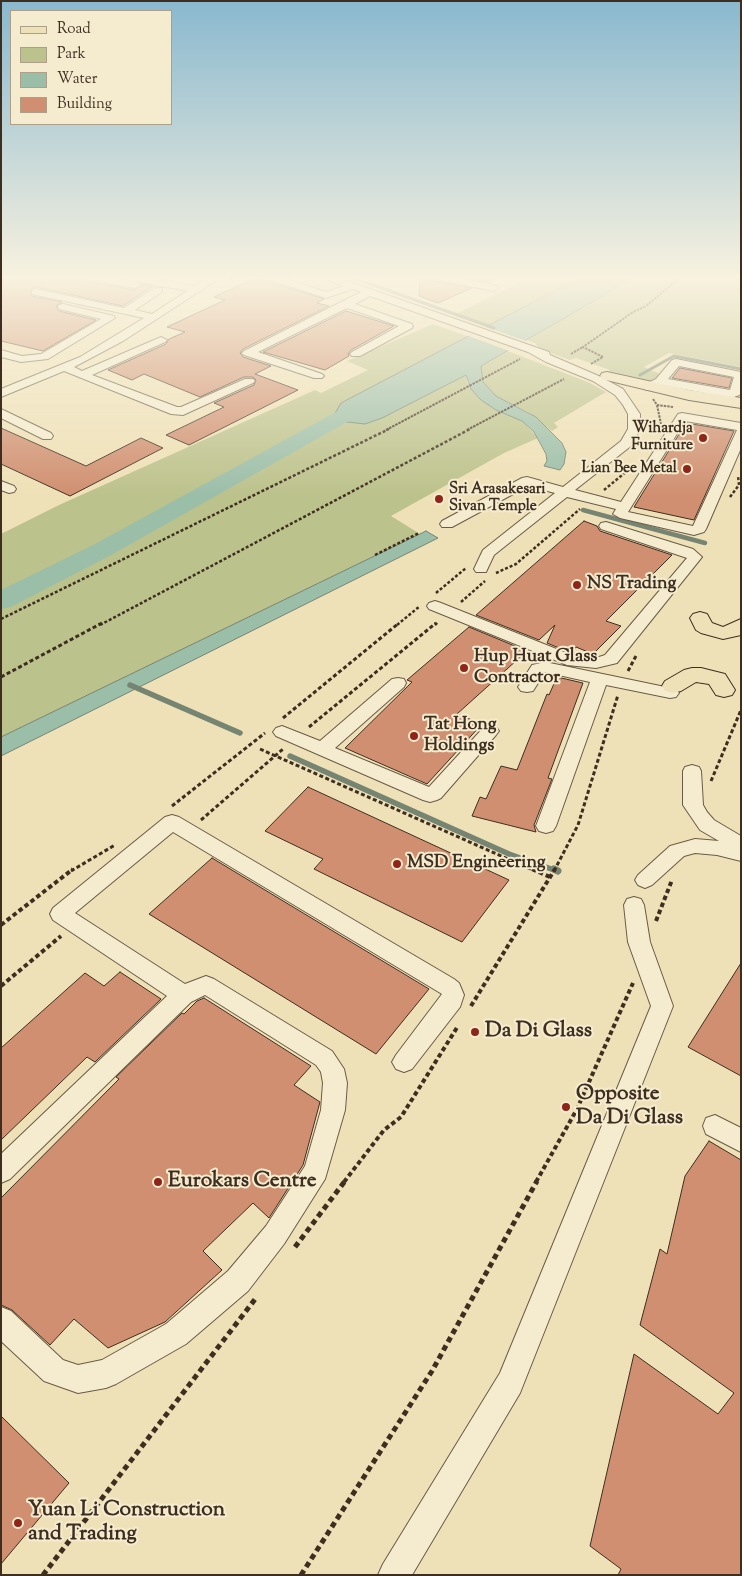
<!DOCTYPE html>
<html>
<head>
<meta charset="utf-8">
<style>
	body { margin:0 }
	#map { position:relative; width:742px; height:1576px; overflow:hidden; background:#efe1b7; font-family:"Sorts Mill Goudy",serif }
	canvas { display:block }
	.frame { position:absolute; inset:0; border:2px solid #3e2e20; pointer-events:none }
	.legend { position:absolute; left:10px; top:10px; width:162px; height:115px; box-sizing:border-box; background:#f5ecd0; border:1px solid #aca08a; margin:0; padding:6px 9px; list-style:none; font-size:15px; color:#3e2e20 }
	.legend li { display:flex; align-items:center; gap:10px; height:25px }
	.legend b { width:25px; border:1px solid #aca08a }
</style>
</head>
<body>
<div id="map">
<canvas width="742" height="1576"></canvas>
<div class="frame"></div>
<ul class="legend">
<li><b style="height:6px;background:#efe1b7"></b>Road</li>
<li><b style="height:14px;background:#bcc28c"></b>Park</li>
<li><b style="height:14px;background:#9bbea9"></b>Water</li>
<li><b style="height:14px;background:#d08f71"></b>Building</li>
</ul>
</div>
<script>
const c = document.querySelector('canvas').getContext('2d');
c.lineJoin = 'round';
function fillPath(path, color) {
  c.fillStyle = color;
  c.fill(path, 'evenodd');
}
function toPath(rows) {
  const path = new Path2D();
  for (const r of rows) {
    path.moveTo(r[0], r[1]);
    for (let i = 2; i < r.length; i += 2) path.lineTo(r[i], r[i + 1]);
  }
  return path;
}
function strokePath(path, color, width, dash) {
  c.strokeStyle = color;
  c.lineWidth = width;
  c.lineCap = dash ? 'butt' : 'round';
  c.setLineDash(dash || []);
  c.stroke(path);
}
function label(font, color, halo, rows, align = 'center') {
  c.font = font + ' "Sorts Mill Goudy",serif';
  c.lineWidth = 4;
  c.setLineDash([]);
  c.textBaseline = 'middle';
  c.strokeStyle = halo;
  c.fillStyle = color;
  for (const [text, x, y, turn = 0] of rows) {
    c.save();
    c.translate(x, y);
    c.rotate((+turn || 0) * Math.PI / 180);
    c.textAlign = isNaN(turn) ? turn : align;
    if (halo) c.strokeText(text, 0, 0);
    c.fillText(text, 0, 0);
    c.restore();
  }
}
fillPath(toPath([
	[533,276,583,276,487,327,454,315],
	[633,276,741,276,741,367,669,353,644,367,658,373,667,381,706,394,606,373,610,370,576,358,570,360,540,349,535,343,527,340],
	[433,324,469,337,342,403,334,415,321,423,325,426,338,421,365,424,382,418,466,374,467,382,481,400,496,409,522,421,538,438,504,453,391,516,420,534,1,737,1,534,59,505,315,390,321,393,368,370,347,361],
	[508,351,590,383,606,392,554,423,558,427,552,431,528,412,496,396,483,382,481,366]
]), '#bcc28c');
const water = toPath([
	[583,276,633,276,599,298,481,366,483,382,496,396,536,417,562,443,566,452,564,464,560,470,544,466,547,461,546,454,534,432,522,421,496,410,481,400,471,389,466,375,382,418,365,424,338,421,325,426,320,424,334,415,341,403,583,276],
	[426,531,438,538,1,756,1,737,426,531]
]);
fillPath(water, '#9bbea9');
strokePath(water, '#768472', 1);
fillPath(toPath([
	[483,326,529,342,512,352,466,335]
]), '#efe1b7');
strokePath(toPath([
	[348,276,494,328],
	[640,375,674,356,741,369]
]), '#768472', 3);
strokePath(toPath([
	[583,510,705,543]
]), '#768472', 4.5);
strokePath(toPath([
	[130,685,240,733],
	[290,756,509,854,557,871]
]), '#768472', 5.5);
strokePath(toPath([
	[554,869,558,871]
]), '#768472', 7);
fillPath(toPath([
	[363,399,370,401,374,405,370,409,113,554,11,607,1,609,1,590,95,544,356,401,363,399]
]), '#9bbea9');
const building = toPath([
	[1,276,79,276,86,281,135,290,142,284,153,286,123,306,36,287,32,288,32,296,62,302,56,306,59,311,96,320,43,351,1,341,1,276],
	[420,276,428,276,435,281,472,288,438,303,419,296,420,276],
	[458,276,501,276,487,282,458,276],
	[253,279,260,279,324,299,317,303,329,306,243,349,240,353,243,357,271,366,255,374,298,390,189,445,166,435,224,407,214,403,254,385,256,380,253,377,244,377,200,397,144,374,132,380,108,370,166,344,169,339,185,332,167,327,225,300,214,297,253,279],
	[346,311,394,326,351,350,348,354,349,356,325,370,263,352,346,311],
	[680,368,732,378,729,388,672,378,680,368],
	[686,423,734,431,694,520,634,507,686,423],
	[1,428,86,466,141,438,163,448,70,496,1,464,1,428],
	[584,521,597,526,600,531,672,555,606,621,621,626,593,654,576,647,571,653,547,643,555,625,539,640,476,615,584,521],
	[469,627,527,651,457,714,482,724,427,784,345,748,412,682,407,680,469,627],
	[557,677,583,683,548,778,552,779,534,825,536,832,472,816,480,797,486,799,501,766,517,770,547,694,549,695,557,677],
	[308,787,509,880,462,942,314,869,323,859,265,831,308,787],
	[212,858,429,989,376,1054,149,914,212,858],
	[741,963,741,1076,688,1047,741,963],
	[120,972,161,999,95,1062,87,1057,1,1140,1,1048,85,973,104,986,120,972],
	[204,998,311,1066,294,1085,320,1102,303,1165,269,1218,253,1203,203,1251,222,1270,165,1322,108,1348,74,1319,50,1345,12,1310,1,1305,1,1198,119,1079,116,1077,182,1013,184,1014,197,1001,204,998],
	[709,1141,741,1160,741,1575,618,1575,621,1569,590,1546,634,1354,718,1414,734,1393,640,1325,660,1249,667,1254,685,1176,709,1141],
	[1,1416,69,1483,1,1564,1,1416]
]);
fillPath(building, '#d08f71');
strokePath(building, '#3e2e20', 1);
const minor = toPath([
	[81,276,101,276,135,282,140,285,135,288,86,279,81,276],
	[119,276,139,276,195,286,211,276,223,276,123,341,74,367,82,371,161,337,167,340,165,342,92,375,177,407,181,407,245,379,253,379,255,381,253,383,183,415,171,414,64,371,1,397,1,389,80,357,144,318,32,294,32,290,36,289,124,308,154,288,162,288,162,292,135,310,152,314,187,291,124,279,119,276],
	[271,276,279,276,326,292,343,286,319,276,333,276,549,352,550,355,601,377,623,389,640,414,640,429,631,446,575,490,621,502,678,414,682,413,741,423,741,448,706,529,704,532,694,535,620,518,613,514,616,509,567,497,494,555,486,572,476,572,474,569,483,550,555,493,528,486,452,527,442,527,440,524,442,521,522,478,527,477,563,487,621,441,628,429,628,414,623,405,615,395,593,381,546,362,528,352,370,296,355,304,412,324,413,326,412,328,360,356,352,356,350,354,352,352,399,326,347,308,258,352,322,374,324,376,322,378,314,378,244,355,242,353,244,351,361,292,353,289,326,298,271,280,271,276],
	[685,421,737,430,693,526,628,512,685,421],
	[430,276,449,276,494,285,499,288,494,291,435,279,430,276],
	[63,304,114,316,115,318,48,359,21,362,1,357,1,350,22,356,41,354,101,319,59,309,58,307,59,305,63,304],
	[676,359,741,372,741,394,732,398,662,385,654,390,646,390,644,387,646,384,656,379,672,360,676,359],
	[679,366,734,377,730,390,668,379,679,366],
	[1,409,51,433,53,436,51,439,43,439,1,418,1,409],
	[1,481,14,486,16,489,14,492,9,493,1,490,1,481],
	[606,522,693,549,702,557,617,663,596,668,567,665,429,609,427,606,429,603,435,601,441,603,574,656,596,658,605,655,687,558,601,529,599,526,601,523,606,522],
	[545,662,670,688,676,689,679,693,676,697,670,698,606,685,556,826,553,831,546,833,539,831,536,826,590,682,545,672,533,691,527,692,521,691,518,687,532,665,545,662],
	[398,678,404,679,406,683,404,687,335,748,429,787,484,727,490,725,496,727,499,731,496,735,441,798,437,800,430,802,423,800,276,736,273,732,276,728,282,726,320,741,392,679,398,678],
	[692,765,699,767,701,771,703,805,707,812,714,820,741,836,741,861,717,855,695,853,684,856,652,885,645,888,638,885,635,880,638,875,670,846,695,839,719,841,700,830,683,805,683,771,685,767,692,765],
	[172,815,179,817,454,979,459,983,464,995,460,1007,412,1069,404,1072,396,1069,392,1062,396,1055,442,994,173,832,75,913,185,984,206,976,214,979,332,1051,344,1069,347,1083,345,1110,325,1179,284,1244,248,1291,186,1344,116,1384,106,1388,78,1393,44,1381,1,1341,1,1307,11,1311,63,1360,78,1365,102,1360,166,1324,228,1271,266,1226,305,1166,321,1110,323,1083,321,1072,316,1065,205,995,191,1002,10,1179,1,1183,1,1154,167,996,53,920,50,914,53,908,165,817,172,815],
	[634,897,641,899,644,905,650,942,673,1006,520,1393,412,1575,378,1575,383,1564,500,1373,651,1006,628,942,624,905,627,899,634,897],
	[715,1115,741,1128,741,1152,706,1134,703,1126,706,1118,715,1115]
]);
const major = toPath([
	[607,372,689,390,741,398,741,408,689,400,602,379,600,376,602,373,607,372],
	[700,612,707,614,712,623,723,627,741,619,741,635,723,639,701,633,696,630,690,618,693,614,700,612],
	[692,668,701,668,725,674,735,690,732,695,724,697,716,695,709,684,696,682,681,691,673,693,665,691,662,686,665,681,684,670,692,668]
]);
strokePath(minor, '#6a5b46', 2);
strokePath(major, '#3e2e20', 2);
strokePath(toPath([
	[230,280,239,276],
	[571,354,583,347],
	[603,357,583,347,633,312,646,306,682,276],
	[591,364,603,357],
	[653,399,657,405,673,407],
	[657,405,661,424],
	[386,430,520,359],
	[467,430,564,379]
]), '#3e2e20', 2, [2.5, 1]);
strokePath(toPath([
	[604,490,632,467],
	[730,497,739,485,738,476],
	[375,555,419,533],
	[496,573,516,564,580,509],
	[436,593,466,568],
	[461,602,485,581],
	[1,619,389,429],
	[100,625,470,429],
	[397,625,420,606],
	[435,625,438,622]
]), '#3e2e20', 2.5, [3, 2]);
strokePath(toPath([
	[628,671,637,654],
	[1,677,102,623],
	[283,718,399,623],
	[309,727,436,623],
	[260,749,535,871],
	[711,781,741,710],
	[172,806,265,733],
	[201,820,283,749],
	[71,871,115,845],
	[554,871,578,825,618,695]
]), '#3e2e20', 3, [4, 2.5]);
strokePath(toPath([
	[532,869,550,877],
	[656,921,672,880],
	[1,925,73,869],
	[1,986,61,936],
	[471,1006,555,869],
	[344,1182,384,1130,401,1117,458,1026],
	[536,1182,577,1109,633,983]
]), '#3e2e20', 4, [4.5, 3]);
strokePath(toPath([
	[295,1247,345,1181],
	[43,1575,256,1298],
	[301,1575,432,1371,537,1181]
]), '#3e2e20', 5, [5.5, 4]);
fillPath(minor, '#f5ecd0');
fillPath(major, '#efe1b7');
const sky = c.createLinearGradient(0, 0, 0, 496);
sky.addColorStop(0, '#89b8cf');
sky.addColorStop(0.56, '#f8f2df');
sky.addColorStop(1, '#f8f2df00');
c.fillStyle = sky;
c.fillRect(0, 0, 742, 496);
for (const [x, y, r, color] of [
	[703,438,5,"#8f2418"],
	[687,469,5,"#8f2418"],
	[439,499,5,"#8f2418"],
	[577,585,5,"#8f2418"],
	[464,668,5,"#8f2418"],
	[414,736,5,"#8f2418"],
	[397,864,5,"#8f2418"],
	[475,1032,5,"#8f2418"],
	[566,1107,5,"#8f2418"],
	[158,1182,5,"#8f2418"],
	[18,1523,5,"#8f2418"]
]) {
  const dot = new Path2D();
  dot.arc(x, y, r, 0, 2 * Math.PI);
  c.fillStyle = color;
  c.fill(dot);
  strokePath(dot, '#f5ecd0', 2);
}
label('bold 15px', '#3e2e20', '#f5ecd0', [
	["Wihardja",693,429],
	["Furniture",693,446],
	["Lian Bee Metal",677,469],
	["Sri Arasakesari",449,490,"left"],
	["Sivan Temple",449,507,"left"]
], 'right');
label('bold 18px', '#3e2e20', '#f5ecd0', [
	["NS Trading",587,585],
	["Hup Huat Glass",474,658],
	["Contractor",474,679],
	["Tat Hong",424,726],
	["Holdings",424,747],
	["MSD Engineering",407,864]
], 'left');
label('bold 21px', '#3e2e20', '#f5ecd0', [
	["Da Di Glass",485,1032],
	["Opposite",576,1095],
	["Da Di Glass",576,1119],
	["Eurokars Centre",168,1182],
	["Yuan Li Construction",28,1511],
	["and Trading",28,1535]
], 'left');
</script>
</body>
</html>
